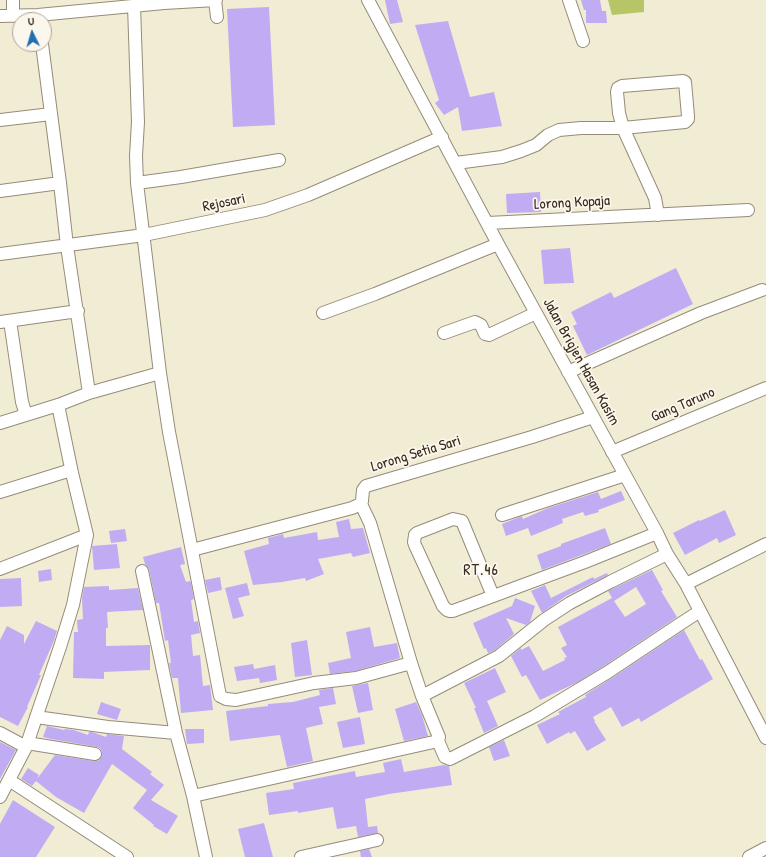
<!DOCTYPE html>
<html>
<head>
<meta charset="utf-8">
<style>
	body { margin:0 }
	#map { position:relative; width:766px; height:857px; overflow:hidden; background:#f1ecd4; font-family:"Patrick Hand",sans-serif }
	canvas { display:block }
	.north { position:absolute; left:12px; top:12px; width:40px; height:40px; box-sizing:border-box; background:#fbf7ec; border:1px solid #aea59a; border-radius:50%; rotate:355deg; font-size:11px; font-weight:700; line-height:16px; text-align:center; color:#3b2a1e }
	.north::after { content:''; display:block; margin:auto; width:14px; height:18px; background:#1f6fb2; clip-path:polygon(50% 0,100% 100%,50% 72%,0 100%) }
</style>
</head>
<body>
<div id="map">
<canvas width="766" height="857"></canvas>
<div class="north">U</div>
</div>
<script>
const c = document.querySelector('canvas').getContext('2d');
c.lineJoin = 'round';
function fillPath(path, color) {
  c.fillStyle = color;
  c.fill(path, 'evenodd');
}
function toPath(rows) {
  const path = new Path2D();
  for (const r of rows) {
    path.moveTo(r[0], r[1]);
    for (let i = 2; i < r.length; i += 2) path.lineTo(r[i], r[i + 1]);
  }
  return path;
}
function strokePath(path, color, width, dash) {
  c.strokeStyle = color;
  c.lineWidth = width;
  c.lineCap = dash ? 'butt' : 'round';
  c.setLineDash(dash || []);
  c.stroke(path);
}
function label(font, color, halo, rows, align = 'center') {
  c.font = font + ' "Patrick Hand",sans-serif';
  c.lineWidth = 3.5;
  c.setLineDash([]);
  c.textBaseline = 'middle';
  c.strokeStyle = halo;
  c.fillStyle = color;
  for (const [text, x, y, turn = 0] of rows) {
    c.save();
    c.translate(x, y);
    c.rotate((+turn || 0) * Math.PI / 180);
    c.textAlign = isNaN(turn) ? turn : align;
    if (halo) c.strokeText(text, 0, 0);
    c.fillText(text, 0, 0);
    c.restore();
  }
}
fillPath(toPath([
	[608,0,644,0,644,12,612,15]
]), '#b8c567');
fillPath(toPath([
	[385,0,397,0,403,22,390,24],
	[581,0,600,0,602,11,606,11,607,23,586,23,586,10,584,10],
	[269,7,275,125,233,127,227,9],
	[448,21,470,97,494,92,502,126,462,131,458,107,444,115,435,103,439,100,415,25],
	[540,192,541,212,507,213,506,194],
	[570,248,574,283,544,284,541,250],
	[676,268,693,304,587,355,573,326,577,324,571,312,611,292,614,298],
	[621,491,625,500,598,510,599,512,585,516,583,512,562,519,563,523,531,536,528,528,506,536,502,524,522,516,523,519,548,508,598,492,601,499],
	[725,510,736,535,719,543,717,538,685,555,673,533,699,520,700,521],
	[349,519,351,529,363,528,370,553,353,557,351,553,318,559,324,574,306,581,305,578,282,582,253,585,244,551,269,544,268,538,283,534,284,538,317,532,318,540,339,537,336,522],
	[605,528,611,544,542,570,537,555,561,546,561,544],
	[125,529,127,541,111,543,109,531],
	[117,544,120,568,94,570,92,546],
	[181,547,185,564,180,565,186,582,190,581,191,583,194,599,191,600,194,622,198,621,200,633,191,635,193,656,200,655,203,686,210,685,213,710,181,713,178,678,172,678,169,663,171,663,168,640,165,641,159,603,156,603,149,569,145,564,143,557],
	[51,569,52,580,39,582,38,571],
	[652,570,663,590,661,591,677,617,604,666,578,682,540,700,526,675,522,677,511,656,521,648,521,650,529,646,543,671,565,660,564,658,567,657,561,648,567,645,558,627,612,598,608,591],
	[636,587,646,604,625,617,614,601],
	[607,573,608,575,566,596,542,613,531,591,545,585,551,598,593,577,594,579],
	[220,577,222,590,208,593,205,580],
	[21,578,22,606,0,607,0,579],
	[247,583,250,595,238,598,244,616,233,619,225,588],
	[109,586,109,590,138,588,143,610,107,612,108,628,106,628,106,646,150,645,150,670,104,672,104,679,73,678,74,632,78,632,77,620,83,619,82,598,84,587],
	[515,598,535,606,530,622,526,625,506,618,514,634,495,650,488,653,486,648,484,649,473,623,512,606],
	[36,621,57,631,53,643,39,675,41,675,27,707,28,707,18,726,0,717,0,640,7,626,24,635,24,644],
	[370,627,374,647,397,643,400,658,355,671,330,674,328,663,351,658,346,632],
	[684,630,700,660,702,659,713,679,641,722,639,718,622,727,611,707,593,717,595,721,594,721,606,740,587,751,575,731,570,734,569,732,547,744,537,725,560,714,558,712,586,697,585,695,612,678],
	[307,640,312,675,295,677,291,643],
	[253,664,254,669,275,665,277,680,260,683,259,678,237,681,234,667],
	[495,668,506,692,487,701,498,726,484,733,474,708,476,708,464,683],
	[368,683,373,710,358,713,352,686],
	[333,688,336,704,319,707,323,724,306,728,313,761,287,767,280,735,230,741,226,711,268,706,268,704,293,702,320,695,319,690],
	[101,702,121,709,117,720,97,714],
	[416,702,422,715,428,736,404,741,395,709],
	[360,717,365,744,343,748,337,722],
	[47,726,64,730,65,729,74,730,88,735,89,732,92,732,106,737,107,734,124,736,122,749,152,772,150,774,164,785,151,800,178,816,167,834,153,826,154,825,133,808,147,790,112,764,84,813,56,797,36,781,32,786,21,779,28,768,39,775,37,779,55,755,94,761,98,761,101,758,102,752,100,748,97,747,51,739,43,737],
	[185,729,204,729,204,743,187,744],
	[504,740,510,756,494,761,489,747],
	[0,742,16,750,0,779],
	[401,759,404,772,444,765,449,766,452,785,389,794,365,799,368,827,377,826,378,833,358,837,356,826,337,829,333,807,298,813,298,811,269,815,266,793,294,789,293,783,355,771,356,777,385,772,383,763],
	[13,800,55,827,36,857,0,857,0,824],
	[264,823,273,857,245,857,238,829],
	[369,849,372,857,361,857,360,851]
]), '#c0acf2');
const minor = toPath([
	[13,0,13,16],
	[215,0,217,17],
	[368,0,498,244,657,533,667,554,686,584,766,738],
	[569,0,583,41],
	[134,6,138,122,136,156,137,183,160,373,169,432,220,696,226,699,236,700,314,683,356,678,411,663],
	[0,16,38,15,164,3,216,0],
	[42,44,60,183,67,246,89,393,160,373],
	[0,120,51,114],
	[456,163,502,157,521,151,536,145,548,135,559,130,581,128,623,128,685,122,688,119,688,116,685,82,683,81,622,86,618,88,617,92,619,113,623,128,655,198,658,215],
	[137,183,181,177,279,160],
	[0,191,60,183],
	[488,223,748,210],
	[0,254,144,235,265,210,308,195,442,137],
	[323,313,375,294,498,244],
	[10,321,22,402,26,415],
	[0,322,78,311],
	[444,333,475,322,481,325,485,334,489,335,536,313],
	[568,372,701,313,762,290],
	[0,423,58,405,89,393],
	[612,452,766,388],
	[0,492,71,470],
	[502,515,625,475],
	[192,550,352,508,361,504,362,501,363,490,366,486,532,437,593,417],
	[0,569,87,535],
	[142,571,176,733,193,796,206,857],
	[686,584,766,544],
	[493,596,462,521,453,519,417,533,415,535,414,542,415,545,443,606,447,610,450,611,453,611,585,562,657,533],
	[422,696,499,656,544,620,570,603,610,582,667,554],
	[36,717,108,727,176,733],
	[0,733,26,747],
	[438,741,445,757,450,759,535,716,608,672,677,626,700,611],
	[27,743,95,754],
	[9,780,127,857],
	[193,796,438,741,439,737,422,696,411,663,370,523,361,504],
	[0,797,26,747,60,647,73,605,87,535,72,473,58,405],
	[301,857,377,840],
	[749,857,766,848]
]);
strokePath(minor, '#968b79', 14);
strokePath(minor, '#fff', 12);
label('15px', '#3b2a1e', '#fbf7ec', [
	["Rejosari",224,203,-12],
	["Lorong Kopaja",572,203,-3],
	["Jalan Brigjen Hasan Kasim",581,362,61],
	["Gang Taruno",683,405,-23],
	["Lorong Setia Sari",416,454,-17]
]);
c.letterSpacing = '1px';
label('16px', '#3b2a1e', '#fbf7ec', [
	["RT.46",481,571]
]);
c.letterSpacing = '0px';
</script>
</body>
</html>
